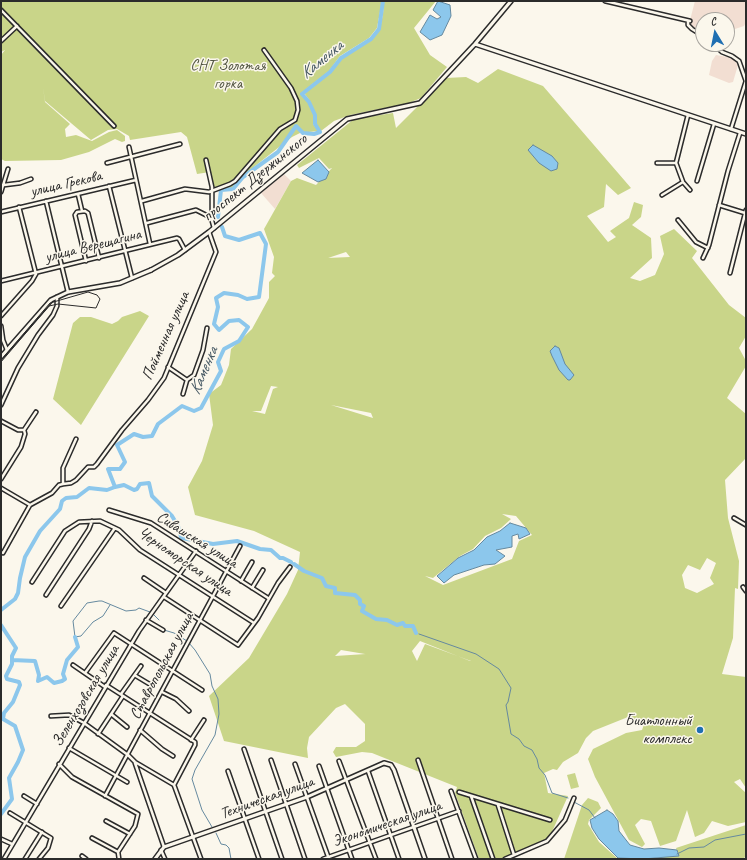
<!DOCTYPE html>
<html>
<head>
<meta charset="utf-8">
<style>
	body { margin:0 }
	#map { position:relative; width:747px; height:860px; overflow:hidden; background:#fbf7ec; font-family:Caveat,sans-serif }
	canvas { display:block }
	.frame { position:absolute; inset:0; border:2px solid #2b2b2b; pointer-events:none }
	.north { position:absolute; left:695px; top:12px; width:40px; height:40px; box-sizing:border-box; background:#fbf7ec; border:1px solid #a8a59f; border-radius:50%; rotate:350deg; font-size:11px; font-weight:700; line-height:16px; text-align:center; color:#2b2b2b }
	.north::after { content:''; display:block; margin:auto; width:14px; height:18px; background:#1f6fb2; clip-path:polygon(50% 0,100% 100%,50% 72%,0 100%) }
</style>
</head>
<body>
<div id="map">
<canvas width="747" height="860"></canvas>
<div class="frame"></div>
<div class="north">С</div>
</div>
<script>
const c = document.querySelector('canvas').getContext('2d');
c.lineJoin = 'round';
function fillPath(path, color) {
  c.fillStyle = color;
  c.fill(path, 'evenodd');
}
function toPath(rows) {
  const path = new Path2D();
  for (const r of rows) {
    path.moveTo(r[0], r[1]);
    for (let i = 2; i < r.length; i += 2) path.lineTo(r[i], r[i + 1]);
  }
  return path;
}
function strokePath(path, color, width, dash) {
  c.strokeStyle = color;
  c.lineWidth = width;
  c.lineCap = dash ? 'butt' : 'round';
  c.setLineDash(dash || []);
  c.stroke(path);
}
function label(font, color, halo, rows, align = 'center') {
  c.font = font + ' Caveat,sans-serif';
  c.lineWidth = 3;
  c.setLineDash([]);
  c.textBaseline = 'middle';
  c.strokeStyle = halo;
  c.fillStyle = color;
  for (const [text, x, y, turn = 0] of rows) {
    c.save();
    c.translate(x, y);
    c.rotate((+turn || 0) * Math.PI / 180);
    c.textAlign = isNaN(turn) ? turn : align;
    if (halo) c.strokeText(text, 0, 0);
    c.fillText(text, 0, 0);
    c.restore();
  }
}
fillPath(toPath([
	[695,1,746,1,746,22,744,26,735,29,727,28,727,20,703,20,703,29,693,27,689,24],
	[716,55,733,58,738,65,733,82,729,83,709,75,712,61],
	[284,174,291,181,275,209,261,193]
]), '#f2ded2');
fillPath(toPath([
	[1,1,382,1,377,28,369,38,340,56,329,71,301,93,308,102,314,116,313,124,318,131,300,133,292,137,255,166,233,190,219,190,216,192,210,172,197,174,187,137,181,132,130,140,129,136,117,129,108,130,91,140,45,101,43,87,45,102,70,124,65,129,66,137,76,135,92,141,109,132,117,130,125,136,125,141,122,142,115,139,89,152,61,160,5,161,1,159,1,55,5,50,1,52],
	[384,1,436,1,414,28,430,55,447,67,421,98,409,103,350,115,334,121,321,131,316,123,316,115,310,101,304,93,331,73,341,59,372,40,380,29,383,14],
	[498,69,543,86,631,188,618,195,606,184,604,207,587,216,608,242,616,237,610,231,629,218,634,202,643,205,641,217,632,225,651,238,652,258,630,278,640,281,655,275,664,254,660,236,674,229,697,251,692,258,729,305,746,318,746,336,739,348,746,361,746,366,727,398,746,414,746,458,725,480,728,518,739,561,738,589,735,588,733,638,722,674,746,677,746,788,740,779,734,782,746,793,746,822,728,826,712,821,704,833,695,837,687,810,676,841,660,846,651,821,641,819,635,825,645,844,642,847,629,840,595,777,588,759,593,749,626,733,642,730,645,722,628,717,593,731,586,738,578,753,563,762,557,770,553,769,544,773,548,793,568,796,551,834,541,844,501,859,479,859,455,793,457,787,372,753,362,752,336,757,333,752,336,747,356,747,365,741,365,724,345,704,336,708,309,737,307,748,308,758,224,741,209,696,249,658,287,594,298,570,300,552,254,531,195,515,188,487,202,461,213,425,209,394,221,385,229,365,231,349,252,329,269,298,269,282,275,276,272,273,274,257,264,229,291,181,297,178,316,185,332,168,329,169,319,158,299,168,297,165,354,119,393,113,396,128,446,78,466,77,478,83],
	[346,252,350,257,327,258,328,258],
	[271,386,278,387,273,389,265,414,252,411,261,411],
	[331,405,371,413,373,418],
	[502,514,516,516,532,535,519,541,512,559,443,585,425,576,433,578,460,556,473,549,485,536,501,528,511,519],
	[707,558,716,563,710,578,714,584,697,593,685,588,682,575,688,565,700,570],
	[420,641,470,661,471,661,425,644,417,661,412,651],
	[341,650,365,654,366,654,335,656],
	[140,311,149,316,81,425,53,399,73,323,80,317,91,317,112,324,118,321,122,317],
	[575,773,579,787,571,789,567,775],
	[588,798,598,802,601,808,589,820,588,824,599,842,618,859,564,859,582,805],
	[746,825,746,856,743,859,659,859,663,856,679,855,676,848]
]), '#c9d589');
const water = toPath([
	[438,1,450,5,451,16,442,35,430,40,420,32,430,15,437,19,441,17,433,10,438,1],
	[533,145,552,156,558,163,557,169,551,171,539,163,528,150,533,145],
	[318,160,329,172,326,179,318,182,302,173,318,160],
	[555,346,559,348,565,364,574,375,570,380,568,380,559,370,552,356,550,351,555,346],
	[510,523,526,528,530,534,519,539,518,534,512,536,512,547,496,550,505,556,495,564,484,565,454,575,444,583,437,576,458,558,474,550,487,537,500,531,510,523],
	[607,810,613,814,618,821,619,831,630,845,644,849,659,848,677,850,679,856,643,859,618,858,599,839,592,828,590,820,607,810]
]);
fillPath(water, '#8cc7ec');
strokePath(water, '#65899f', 1);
strokePath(toPath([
	[110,605,103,616,93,622,81,636,75,637,73,621,87,603,99,601,102,601,126,611,136,610,139,608,150,612],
	[153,614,159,620],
	[164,630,174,633,187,641],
	[419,634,476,654,499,669,511,688,508,702,506,705,511,734,519,739,524,746,532,750,537,759,539,768,545,775,552,793,568,798],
	[189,643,195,650,210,674,212,686,218,699,219,714,215,735,195,770,192,779,202,810,212,827],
	[574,802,589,810,595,818],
	[216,833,221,844,226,845,229,848,231,859],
	[677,854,689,848,704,847,715,840,746,834]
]), '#65899f', 1);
strokePath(toPath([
	[218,217,221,190,233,189,243,177,278,152,296,126,303,133,314,134,320,132,315,124,315,115,309,102,302,94,330,72,341,58,371,39,379,29,383,1],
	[115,487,124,485,134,490,137,489,140,484,149,483,152,496,172,516,178,526,181,537],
	[182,538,213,544,237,541,260,549,271,550,280,558,283,558,291,562],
	[294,564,304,571,322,578,326,586,335,588,335,593,355,595,360,600,360,604,364,606,362,611,376,619,387,620,397,625,403,623,405,626,413,626,416,633],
	[1,610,15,599,18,593,20,578,25,557,40,531,60,509,62,501,66,498,77,497,89,488,107,490,115,487,108,469,120,469,125,462,117,445,134,434,143,437,152,436,158,424,182,406,194,411,201,408,221,371,218,362,224,349,239,341,248,327,239,320,229,321,219,330,214,324,218,307,216,298,224,293,238,295,247,299,259,297,266,244,260,233,239,240,225,236,222,227],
	[1,625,16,648,12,656,12,664,6,676,7,679,19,682,20,685,13,702,4,713,3,719,15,726,23,750,18,762,9,778,12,799,1,814],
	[12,660,35,661,39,675,38,681,47,677,54,683,62,681,65,679,63,674,67,660,78,647,75,637]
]), '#8cc7ec', 4);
const minor = toPath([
	[605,1,690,21],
	[1,10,114,126],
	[688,21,688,25,692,29,703,36],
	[1,41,17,26],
	[713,44,722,52,732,56,739,61,746,81,731,129],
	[688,115,676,163,683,182,690,190],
	[129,147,150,244],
	[206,160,212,187,212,220],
	[107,163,180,144],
	[657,163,676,163],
	[697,181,714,124],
	[4,185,20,183,31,179],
	[109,186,132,278],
	[1,192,8,169],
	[78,194,82,211],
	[662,195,683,182],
	[46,201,68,292],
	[142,201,185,189,209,192,230,184,235,181,280,129,295,120,298,110,297,101,291,88,264,50],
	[719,205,745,213],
	[1,212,136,180],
	[678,220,696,242,708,248],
	[147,223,196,210,208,216,212,221,214,228],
	[703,258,709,245,728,171,740,133],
	[86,261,75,215,77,212,85,211,88,213,99,258],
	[730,273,746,210],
	[1,281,177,238,179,239,185,250],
	[1,316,32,281,36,274,19,207],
	[1,326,3,340,7,350],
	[168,367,187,380],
	[183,394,187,380,194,375,203,350,207,328],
	[1,405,18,368,38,335,53,315,57,306,57,297],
	[1,421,18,430,24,430,25,434,21,447,1,479],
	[24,430,36,412],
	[63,484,71,483,76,480,88,467,94,467,97,464,122,430,148,400,164,378,216,252,209,232],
	[1,488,30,505],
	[109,510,151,523,268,598],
	[734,518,746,525],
	[1,552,3,553,30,505,52,493,59,485,63,484,63,468,76,439],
	[144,578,166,593],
	[241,581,252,562],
	[32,582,65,531,79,522,100,521,119,530,140,550,254,623],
	[743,587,746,591],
	[252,588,263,570],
	[46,595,89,529,92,521],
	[164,597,238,645,258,618,278,583,290,567],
	[61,606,115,528],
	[146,620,163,630],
	[73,665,105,687],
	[85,673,114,633,202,690],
	[136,676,151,685],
	[106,685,195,742,195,745,174,785],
	[162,692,176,699,189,711],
	[121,694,141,666],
	[111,714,127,727],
	[51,716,69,715,84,723,128,755,135,762,174,785,201,859],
	[140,730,162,749,173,756],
	[98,734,123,696],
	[191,740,204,720],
	[69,748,127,782],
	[244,749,282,859],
	[271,760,305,859],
	[418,760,452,859],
	[339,761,376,859],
	[135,763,164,847],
	[59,764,72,777,138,814,135,826,118,852,119,859],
	[295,764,329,859],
	[319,766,352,859],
	[228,771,259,859],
	[368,771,399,859],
	[451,791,476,859],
	[459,792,550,820],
	[24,796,37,804],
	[105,796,240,546],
	[471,796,493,859],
	[498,805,514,855],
	[10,813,51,838,48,848,39,859],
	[106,821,130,834],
	[92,838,118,852],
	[1,839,12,844],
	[161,850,165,859],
	[82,856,86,859],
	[4,859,139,631,196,551],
	[25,859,42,832],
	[323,859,459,811],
	[505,859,547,841,565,820,574,798]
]);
const tertiary = toPath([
	[475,44,746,134],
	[151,270,178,255,209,232,347,119,420,103,475,44,511,1],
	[155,859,164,847,307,797,384,763,391,765,394,770,425,859]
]);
const secondary = toPath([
	[1,357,51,300,68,292,120,283,151,270]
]);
strokePath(minor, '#2b2b2b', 5.5);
strokePath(tertiary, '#2b2b2b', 6);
strokePath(secondary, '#2b2b2b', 6);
strokePath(minor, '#fbf7ec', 2.5);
strokePath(tertiary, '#fbf7ec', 3);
strokePath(secondary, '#fbf7ec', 3);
strokePath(toPath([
	[1,360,50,303,88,292,97,295,100,299,96,308,58,304,49,306,1,362]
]), '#2b2b2b', 1);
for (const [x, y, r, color] of [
	[700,730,4,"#1f6fb2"]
]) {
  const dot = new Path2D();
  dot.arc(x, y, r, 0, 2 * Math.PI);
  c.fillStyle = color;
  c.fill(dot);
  strokePath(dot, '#fbf7ec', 1.5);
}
label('16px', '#525642', '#fbf7ec', [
	["СНТ Золотая",228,66],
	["горка",228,84]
]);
label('16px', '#2b2b2b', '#fbf7ec', [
	["проспект Дзержинского",255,178,-39],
	["улица Грекова",66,184,-13],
	["улица Верещагина",93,246,-14],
	["Пойменная улица",166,336,-66],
	["Сивашская улица",197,540,32],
	["Черноморская улица",185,562,34],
	["Ставропольская улица",162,666,-62],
	["Зеленхозовская улица",86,696,-59],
	["Техническая улица",267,798,-20],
	["Экономическая улица",387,824,-19]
]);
label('16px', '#2b2b2b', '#fbf7ec', [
	["Биатлонный",692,721],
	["комплекс",692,739]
], 'right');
label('italic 17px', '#485a65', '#fbf7ec', [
	["Каменка",322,60,-40],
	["Каменка",204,371,-67]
]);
</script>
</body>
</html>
